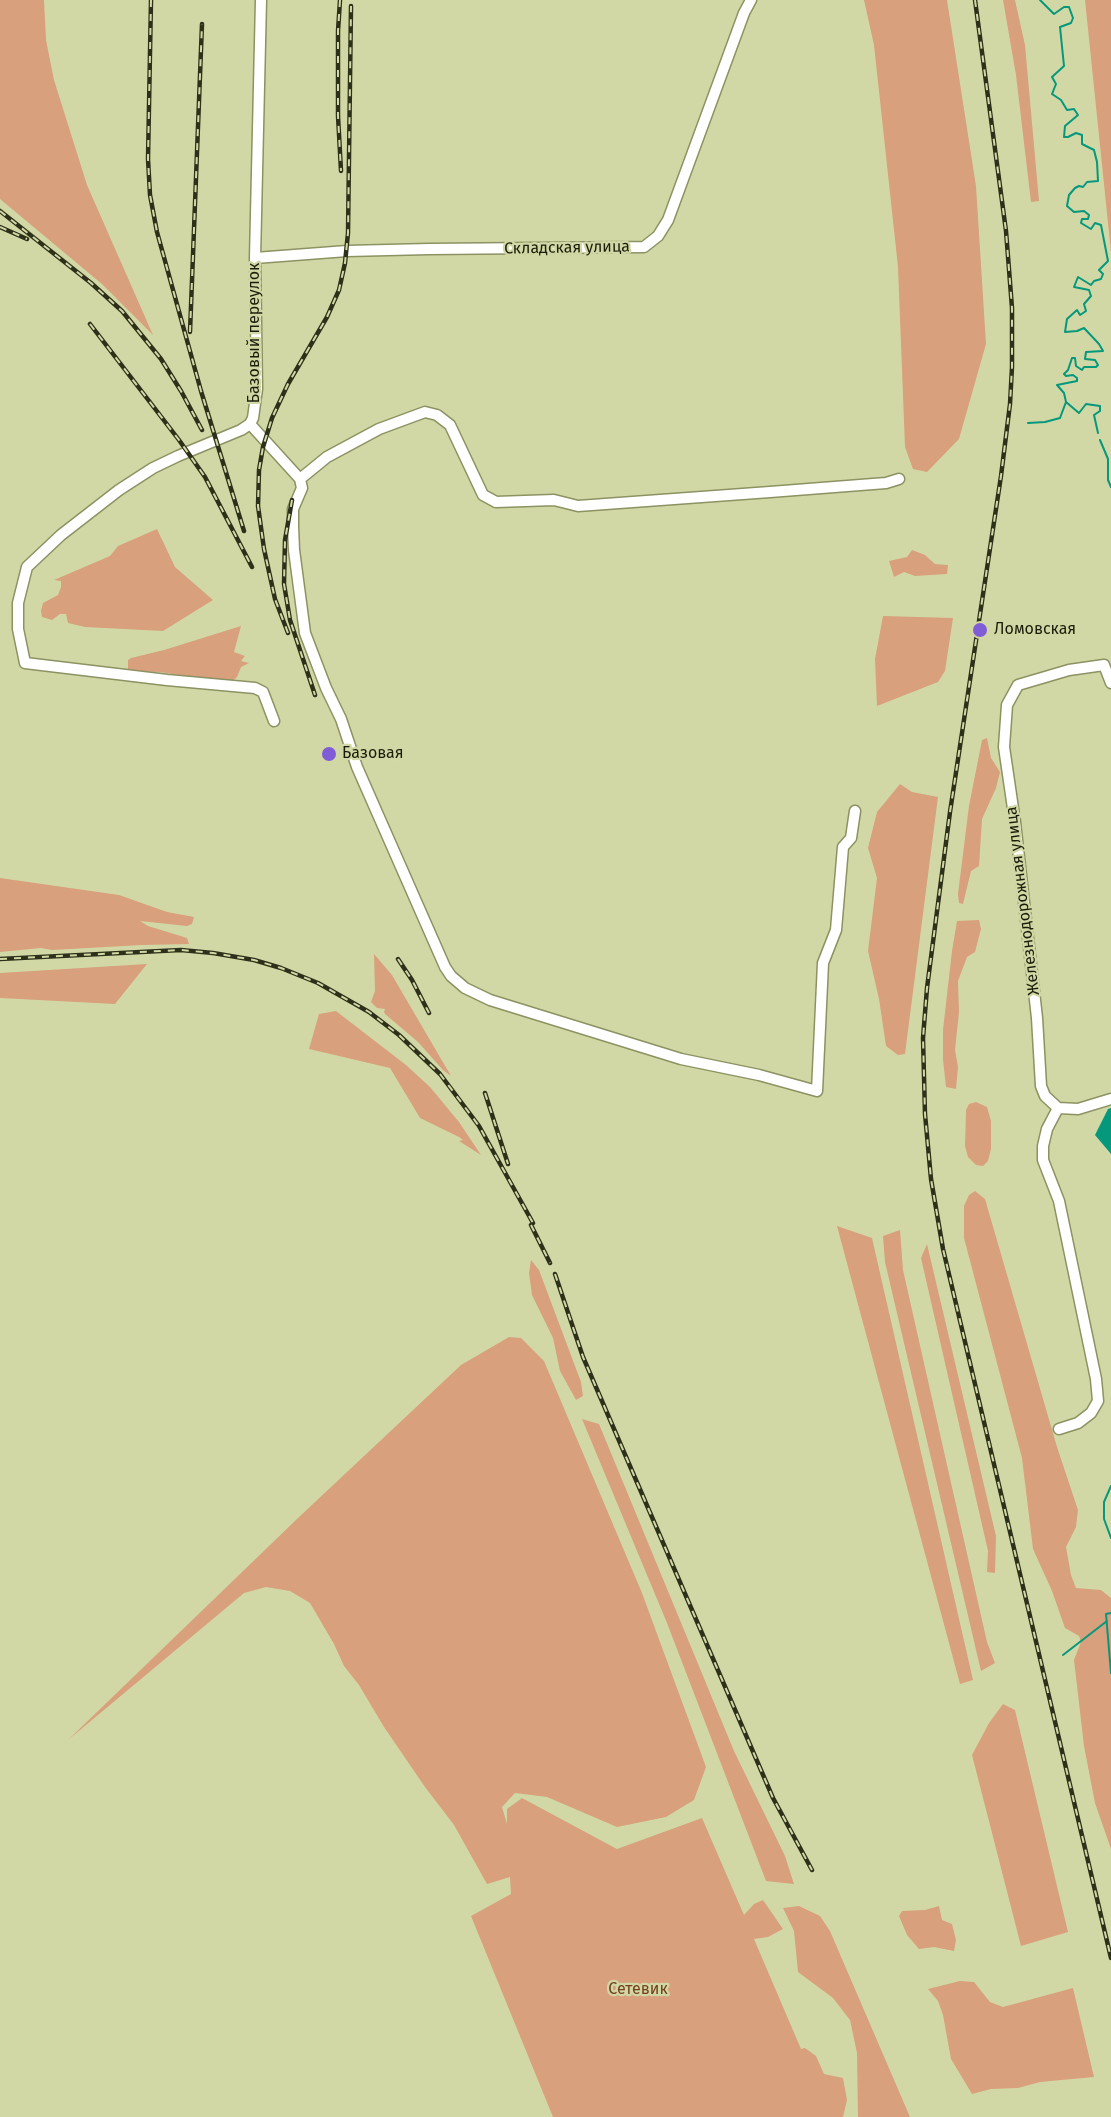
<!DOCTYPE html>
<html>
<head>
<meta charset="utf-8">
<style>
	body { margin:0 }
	canvas { display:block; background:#d2d8a5 }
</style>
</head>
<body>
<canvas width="1111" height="2117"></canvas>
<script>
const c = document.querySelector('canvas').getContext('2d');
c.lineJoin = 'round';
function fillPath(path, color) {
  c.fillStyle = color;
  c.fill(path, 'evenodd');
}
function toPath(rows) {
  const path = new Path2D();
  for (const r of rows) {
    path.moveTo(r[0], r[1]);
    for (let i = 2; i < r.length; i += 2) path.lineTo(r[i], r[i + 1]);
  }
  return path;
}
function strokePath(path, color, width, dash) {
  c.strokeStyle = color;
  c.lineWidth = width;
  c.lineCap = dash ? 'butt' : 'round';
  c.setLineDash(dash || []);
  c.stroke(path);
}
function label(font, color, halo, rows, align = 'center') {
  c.font = font + ' "Fira Sans",sans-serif';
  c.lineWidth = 4.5;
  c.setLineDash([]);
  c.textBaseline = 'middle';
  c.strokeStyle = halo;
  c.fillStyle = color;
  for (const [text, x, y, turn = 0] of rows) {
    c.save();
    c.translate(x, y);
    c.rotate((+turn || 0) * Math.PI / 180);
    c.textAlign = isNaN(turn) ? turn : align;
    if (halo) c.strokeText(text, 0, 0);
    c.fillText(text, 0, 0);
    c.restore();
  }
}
fillPath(toPath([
	[0,0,44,0,46,40,54,80,87,185,153,335,102,284,0,199],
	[864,0,947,0,976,186,986,344,959,439,927,472,913,469,905,447,898,267,874,45],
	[1003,0,1015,0,1025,45,1039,201,1031,202,1016,75],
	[1085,0,1111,0,1111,252],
	[157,529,175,567,213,600,163,631,85,627,68,623,66,614,60,614,52,620,42,617,41,611,43,603,58,595,61,587,61,581,54,580,110,556,118,546],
	[912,550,925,555,935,564,948,565,947,574,915,576,904,572,894,577,889,561,907,557],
	[883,616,953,618,945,671,938,682,877,706,875,659],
	[241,626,234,652,245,656,241,661,249,663,241,667,237,677,230,683,160,672,131,671,128,669,128,660,131,658,164,650],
	[987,738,991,758,1000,772,996,788,982,819,979,866,971,871,963,904,959,903,958,894,969,806,982,740],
	[900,784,912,792,938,797,905,1054,898,1055,886,1046,879,999,868,951,877,878,868,848,877,812],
	[0,878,119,895,167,912,194,917,192,924,187,926,140,921,148,926,187,938,189,944,142,945,52,950,41,948,0,952],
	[979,920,981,929,975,952,967,957,958,981,959,1012,955,1050,958,1067,956,1089,946,1087,943,1060,943,1030,952,951,957,921],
	[374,954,392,975,451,1076,443,1070,418,1042,385,1014,384,1012,385,1009,377,1008,371,1002,375,991],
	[147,964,115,1004,0,998,0,973],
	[336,1011,406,1065,430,1087,459,1122,481,1155,459,1141,463,1140,459,1137,420,1118,390,1068,309,1049,319,1014],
	[976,1102,987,1107,991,1121,991,1149,988,1161,983,1166,976,1165,968,1157,965,1146,966,1110,969,1104],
	[975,1191,985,1199,1057,1447,1078,1510,1076,1527,1066,1547,1071,1575,1076,1588,1101,1590,1111,1598,1111,1849,1095,1803,1084,1746,1074,1660,1081,1642,1079,1636,1065,1628,1052,1591,1033,1549,1022,1458,964,1238,964,1206,969,1195],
	[837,1226,872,1238,973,1680,960,1684],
	[900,1230,903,1270,987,1642,995,1663,981,1671,885,1262,883,1236],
	[927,1244,996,1536,995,1573,987,1572,988,1551,921,1258],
	[531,1260,539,1270,581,1382,583,1396,576,1400,560,1371,553,1338,532,1295,529,1273],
	[509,1337,521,1338,544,1361,642,1593,706,1767,694,1800,666,1817,617,1827,547,1797,515,1793,502,1807,507,1824,507,1809,522,1798,617,1849,702,1818,744,1915,754,1904,763,1900,783,1929,768,1937,754,1939,801,2049,805,2048,816,2056,824,2074,843,2078,847,2100,843,2117,553,2117,471,1916,511,1894,510,1877,487,1884,454,1825,425,1787,384,1727,359,1685,344,1666,334,1644,310,1603,290,1591,266,1587,244,1593,68,1740,298,1518,461,1365],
	[582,1419,599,1424,734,1751,785,1856,794,1884,766,1881,667,1623],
	[1003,1704,1015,1710,1068,1932,1021,1946,972,1755,989,1723],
	[799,1906,820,1916,830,1931,910,2117,858,2117,857,2053,850,2020,833,1998,798,1972,794,1931,783,1908],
	[939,1906,942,1920,952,1924,956,1940,954,1951,934,1947,919,1949,907,1935,899,1916,902,1911,925,1910],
	[960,1981,974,1982,990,2002,1003,2007,1073,1988,1094,2077,1040,2082,1018,2088,991,2089,972,2094,951,2059,943,2015,938,2001,928,1989]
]), '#d8a07d');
fillPath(toPath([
	[1111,1108,1111,1154,1095,1135,1108,1109]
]), '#05987c');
strokePath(toPath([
	[1040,0,1054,14,1064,7,1069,7,1073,18,1071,23,1060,27,1064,66,1052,77,1056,84,1052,94,1061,100,1067,110,1074,109,1078,115,1065,126,1064,137,1068,137,1076,133,1082,135,1082,144,1094,150,1097,162,1098,181,1087,182,1083,187,1079,186,1075,188,1069,195,1067,206,1074,212,1084,211,1089,215,1088,219,1082,219,1081,223,1091,229,1095,223,1101,225,1108,261,1099,270,1103,274,1101,279,1094,281,1091,285,1078,277,1074,287,1089,290,1091,296,1084,304,1086,311,1080,315,1077,310,1067,319,1065,332,1077,331,1084,328,1099,344,1103,351,1086,352,1085,359,1095,360,1098,365,1096,367,1084,367,1082,370,1076,366,1075,358,1072,358,1068,370,1064,374,1066,376,1073,375,1077,378,1077,381,1057,385,1064,393,1066,402,1079,413,1086,404,1100,406,1100,411,1094,415,1098,433],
	[1028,423,1045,422,1060,418,1066,402],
	[1100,440,1108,459,1108,480,1111,487],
	[1111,1486,1104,1502,1104,1519,1111,1538],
	[1111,1613,1106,1614,1111,1673],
	[1063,1655,1107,1621]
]), '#05987c', 2);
const street = toPath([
	[261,0,255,258,257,389,253,418,250,424,241,430,178,456,153,468,119,490,61,535,27,567,18,603,18,629,25,663,167,680,255,688,263,692,274,721],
	[255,258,347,251,429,249,644,247,658,236,668,220,744,13,751,0],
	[250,424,300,479,302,488,293,509,293,526,294,550,305,633,326,688,341,719,357,767,445,967,451,976,465,988,490,1000,681,1059,759,1075,817,1091,823,963,836,930,843,847,851,838,855,811],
	[300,479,327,457,379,429,425,412,437,415,450,425,483,495,496,502,554,500,578,506,770,492,886,483,899,479],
	[1111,683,1104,665,1069,670,1018,685,1007,705,1004,747,1015,822,1037,1018,1041,1086,1045,1096,1058,1108,1078,1109,1111,1099],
	[1058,1108,1047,1129,1043,1146,1043,1160,1059,1201,1096,1379,1098,1401,1091,1413,1078,1423,1059,1429]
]);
strokePath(street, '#8c9262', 13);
strokePath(street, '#fff', 10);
const rail = toPath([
	[151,0,148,159,150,195,157,232,201,391,244,531],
	[340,0,338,31,338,116,341,171],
	[975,0,1006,231,1012,308,1012,367,1010,404,1001,476,950,812,927,988,923,1038,925,1114,931,1179,943,1249,1111,1958],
	[0,211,91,283,122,311,161,359,181,391,202,430],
	[0,227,27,239],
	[90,324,179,440,205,477,252,567],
	[190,332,202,24],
	[292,500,285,540,284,584,290,620,315,695],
	[288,633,275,599,264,549,258,506,259,470,263,447,272,418,288,384,327,317,339,290,345,263,348,233,351,6],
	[0,959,181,950,213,953,254,960,281,968,318,983,369,1012,399,1035,440,1074,479,1126,533,1223],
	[398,959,412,980,429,1013],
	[485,1093,508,1164],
	[531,1225,550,1263],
	[555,1274,583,1357,773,1798,812,1870]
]);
strokePath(rail, '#2e3119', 4.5);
strokePath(rail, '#d2d8a5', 2, [7]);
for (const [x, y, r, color] of [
	[980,630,8,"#805cd6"],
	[329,754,8,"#805cd6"]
]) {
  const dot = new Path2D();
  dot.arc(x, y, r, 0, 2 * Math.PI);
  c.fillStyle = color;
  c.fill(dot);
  strokePath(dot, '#d2d8a5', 2);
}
label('16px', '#1b1d09', '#d2d8a5', [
	["Складская улица",567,248,-1],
	["Базовый переулок",255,333,-90],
	["Железнодорожная улица",1023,901,-97]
]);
label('16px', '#1b1d09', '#d2d8a5', [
	["Ломовская",994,630],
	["Базовая",342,754]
], 'left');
label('16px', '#74401c', '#d2d8a5', [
	["Сетевик",638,1990]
]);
</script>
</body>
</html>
